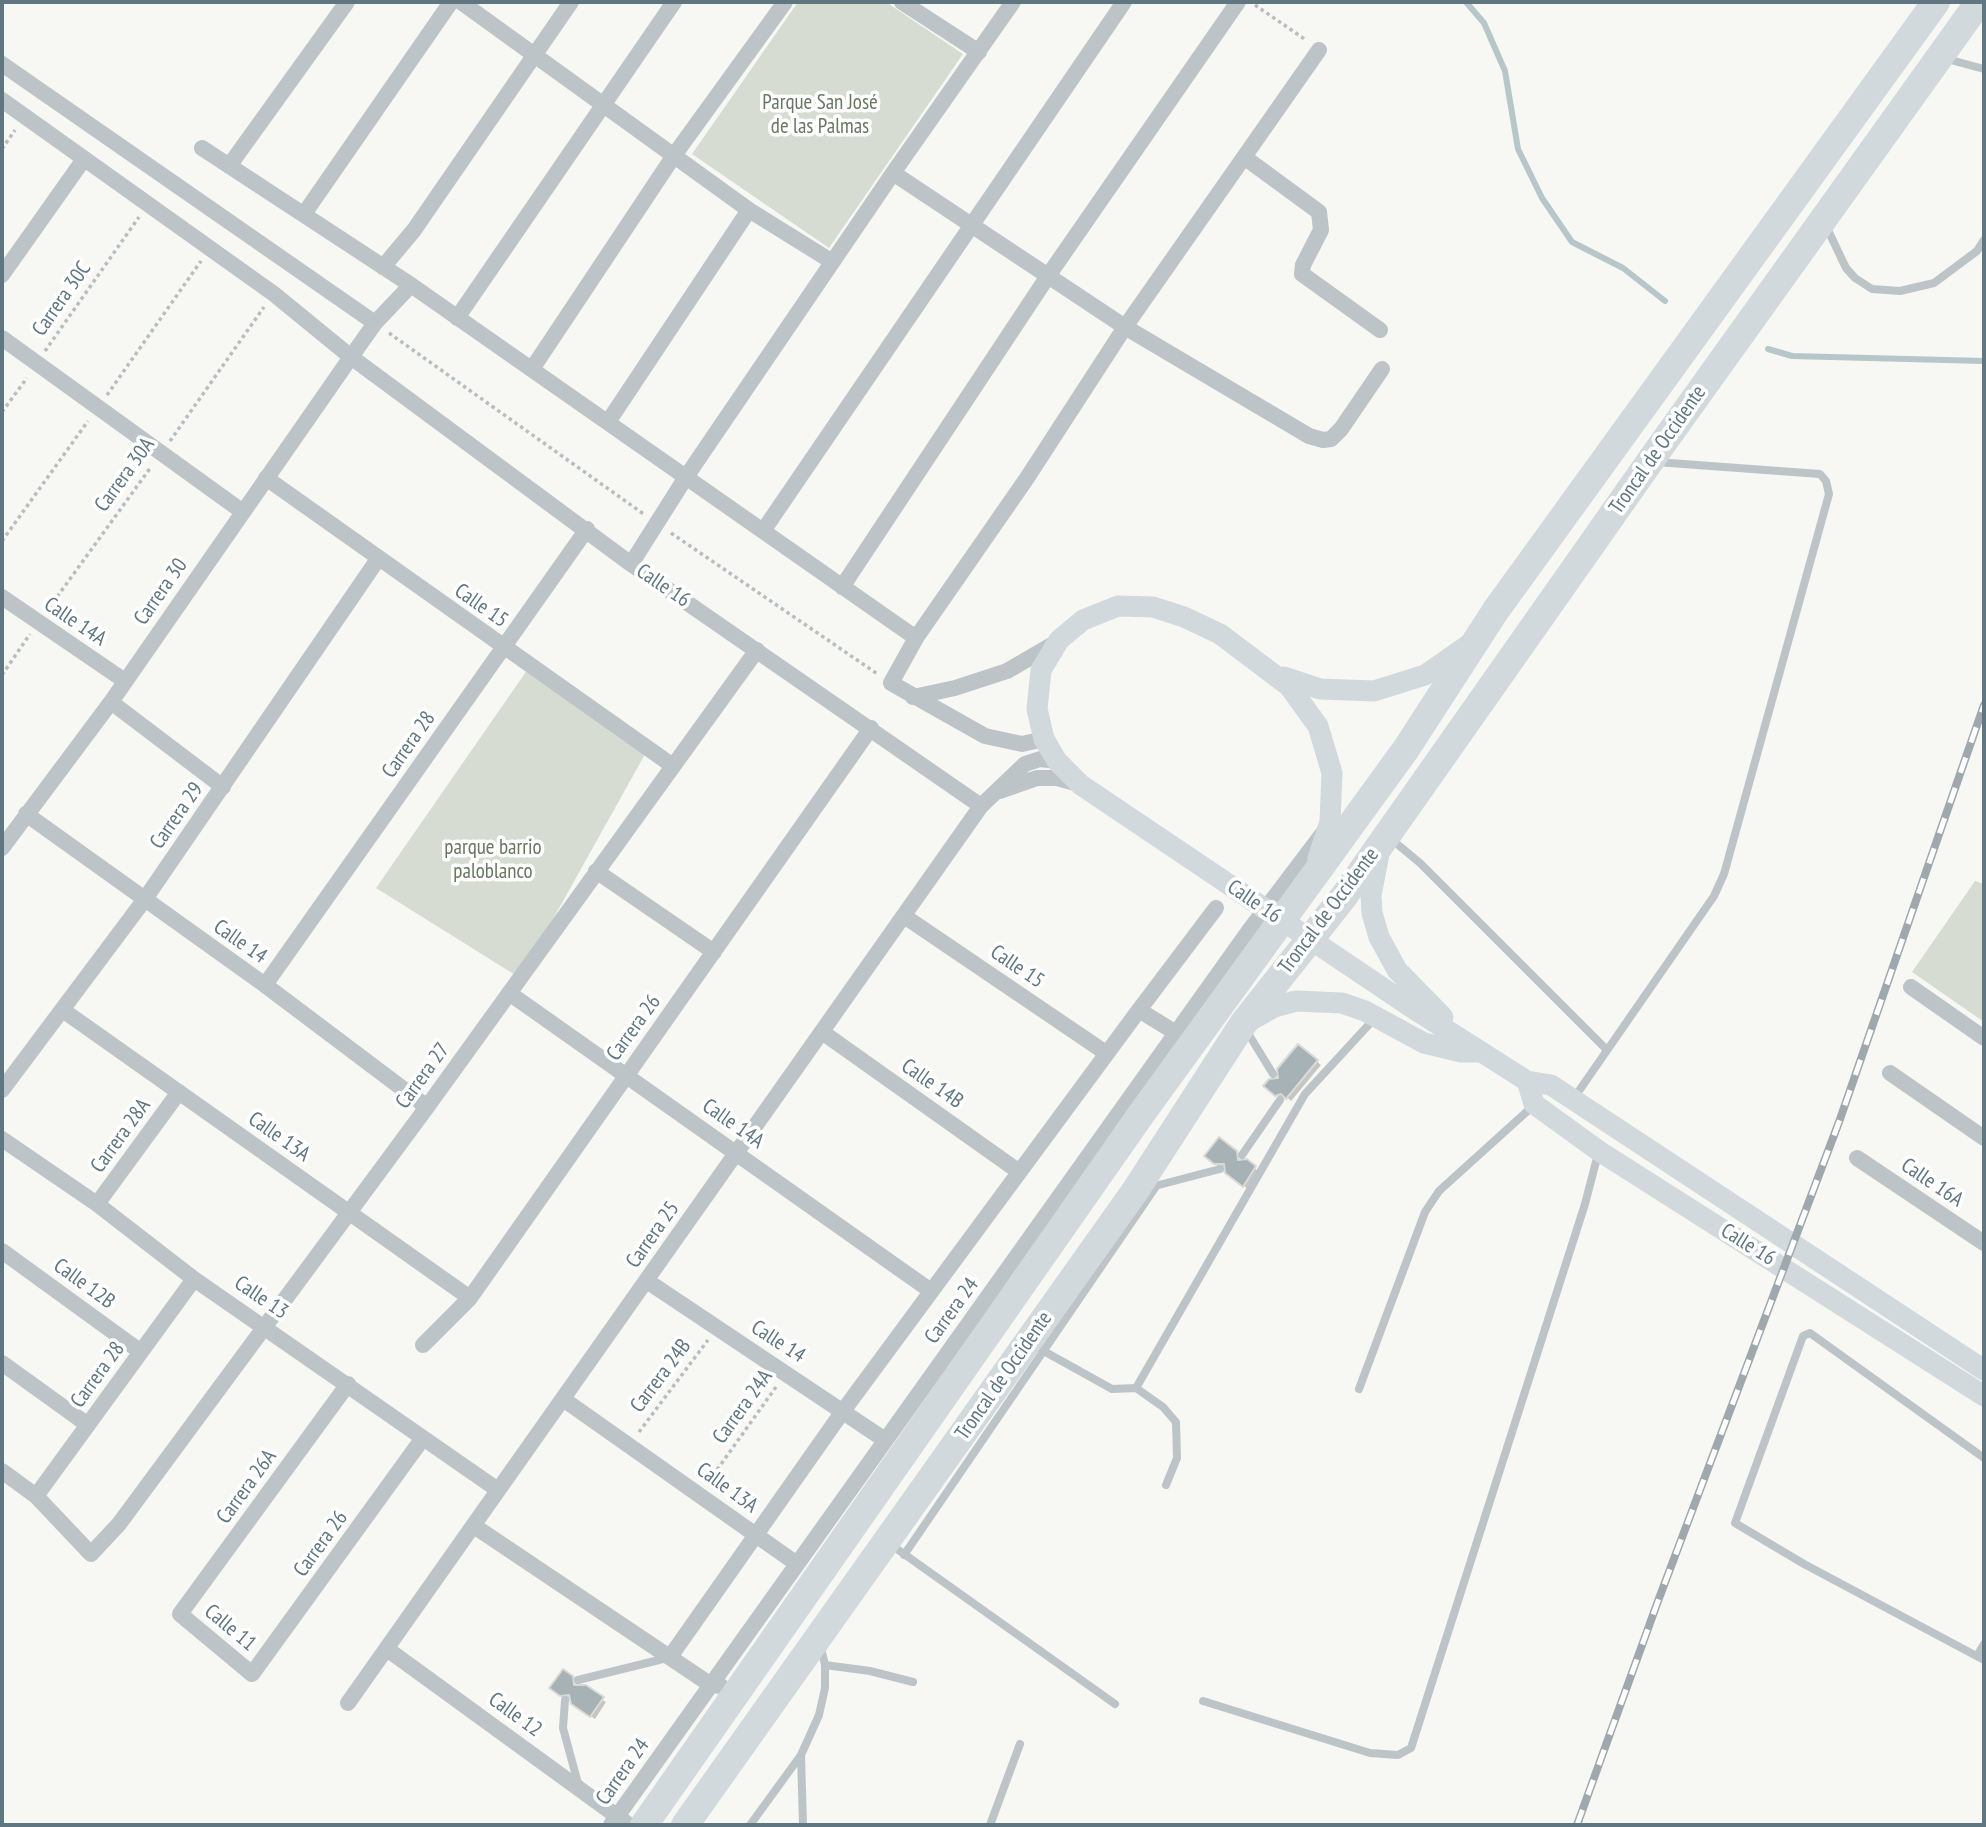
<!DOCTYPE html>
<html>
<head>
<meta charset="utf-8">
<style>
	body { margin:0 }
	#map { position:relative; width:1986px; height:1827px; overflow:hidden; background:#f7f7f4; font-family:"PT Sans Narrow",sans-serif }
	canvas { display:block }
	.frame { position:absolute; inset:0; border:4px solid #607681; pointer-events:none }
</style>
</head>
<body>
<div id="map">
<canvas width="1986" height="1827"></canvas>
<div class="frame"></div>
</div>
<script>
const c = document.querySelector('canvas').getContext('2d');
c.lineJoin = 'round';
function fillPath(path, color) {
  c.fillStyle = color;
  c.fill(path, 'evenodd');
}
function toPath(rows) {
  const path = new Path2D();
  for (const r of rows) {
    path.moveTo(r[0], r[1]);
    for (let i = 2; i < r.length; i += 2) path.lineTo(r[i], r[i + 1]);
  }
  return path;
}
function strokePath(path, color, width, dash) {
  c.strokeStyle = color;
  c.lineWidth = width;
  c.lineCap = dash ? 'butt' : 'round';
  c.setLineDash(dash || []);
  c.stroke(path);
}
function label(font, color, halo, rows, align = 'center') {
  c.font = font + ' "PT Sans Narrow",sans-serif';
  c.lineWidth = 7;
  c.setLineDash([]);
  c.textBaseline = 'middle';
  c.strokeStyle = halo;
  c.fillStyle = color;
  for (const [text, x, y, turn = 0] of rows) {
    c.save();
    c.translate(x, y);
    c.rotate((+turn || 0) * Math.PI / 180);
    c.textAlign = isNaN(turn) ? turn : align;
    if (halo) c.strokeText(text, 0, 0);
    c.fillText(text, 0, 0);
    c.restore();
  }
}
fillPath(toPath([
	[798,2,886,2,963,54,829,248,692,154],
	[530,666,648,749,520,978,376,888],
	[1975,881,1984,884,1984,1022,1912,972]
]), '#d7dcd3');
fillPath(toPath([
	[1298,1046,1321,1065,1291,1101,1286,1096,1280,1098,1269,1089,1280,1079],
	[1236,1152,1240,1161,1259,1171,1248,1189,1231,1176,1226,1167,1219,1167,1210,1160],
	[572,1677,576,1687,606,1702,595,1719,577,1707,572,1698,565,1699,555,1692]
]), '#0003');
strokePath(toPath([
	[1466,2,1484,23,1505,71,1518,149,1542,198,1572,242,1623,268,1665,301],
	[1768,349,1792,356,1984,361]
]), '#b6c6c9', 6);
const building = toPath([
	[1298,1044,1318,1060,1286,1099,1281,1094,1275,1096,1263,1086,1269,1079,1278,1078,1277,1069,1298,1044],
	[1219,1137,1237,1151,1238,1160,1247,1159,1256,1166,1243,1187,1225,1173,1224,1164,1214,1164,1204,1156,1219,1137],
	[563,1669,573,1676,574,1685,586,1685,604,1697,590,1717,571,1704,569,1695,560,1696,549,1688,563,1669]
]);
fillPath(building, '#a6b2b6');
strokePath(building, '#d9d9d6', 2);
strokePath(toPath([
	[1255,5,1306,40],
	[2,149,15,130],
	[389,333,645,515],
	[45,351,139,217],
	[107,395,201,261],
	[2,412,27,378],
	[170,441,264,307],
	[671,533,879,675],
	[2,541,88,421],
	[49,608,151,467],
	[2,675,30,634],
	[639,1432,708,1340],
	[709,1481,776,1387]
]), '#b8bdbf', 3.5, [3.5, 3.5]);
strokePath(toPath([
	[1947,59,1984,69],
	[1826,226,1846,268,1855,278,1872,289,1900,291,1934,283,1977,251,1984,240],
	[1391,839,1420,863,1607,1050],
	[1246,1030,1273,1074],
	[1574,1098,1714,896,1724,874,1829,494,1826,481,1820,474,1656,462],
	[1242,1155,1280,1100],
	[1155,1186,1220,1169],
	[1031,1344,1112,1389,1136,1388,1305,1094,1374,1019],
	[1136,1388,1163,1407,1176,1422,1177,1458,1166,1485],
	[1359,1389,1425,1212,1439,1191,1533,1106],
	[1984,1458,1810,1333,1803,1336,1735,1523,1804,1564,1984,1660],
	[890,1544,1115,1704],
	[904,1555,1157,1185],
	[1977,1656,1984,1644],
	[825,1665,870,1671,913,1682],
	[578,1680,667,1658],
	[565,1700,563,1728,579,1787],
	[1203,1701,1370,1753,1398,1755,1411,1748,1585,1204,1598,1154],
	[750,1825,801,1755],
	[803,1825,801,1755,819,1715,825,1688,825,1665,820,1644],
	[990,1825,1020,1744]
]), '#bdc4c7', 8);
strokePath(toPath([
	[461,2,749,210,831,261],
	[902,2,979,52],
	[2,64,375,323],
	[2,100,274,294,351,357,631,564,981,806],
	[202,148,411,285,916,638],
	[1244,157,1319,212,1321,230,1303,265,1302,274,1380,330],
	[229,166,347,2],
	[893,173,1013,2],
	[304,214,451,2],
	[383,267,414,230,571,2],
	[2,275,84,159],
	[457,318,674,2],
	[2,338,243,512],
	[532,369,675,154,785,2],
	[608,422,749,210],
	[266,478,673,766],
	[763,531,1124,2],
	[631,564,686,477,893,173,1125,327,1309,436,1323,440,1331,439,1341,429,1382,369],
	[842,587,1048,276,1238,2],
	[2,597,125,681],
	[913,697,955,688,1007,671,1057,642],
	[111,702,223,787],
	[1044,739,1022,744,985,736,891,683,916,638,1027,478,1125,327,1319,50],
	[1000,791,1037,778,1057,778,1079,784],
	[26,814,265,985,427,1107],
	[2,848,111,702,351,357,375,323,411,285],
	[596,871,714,952],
	[904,916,1106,1053],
	[265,985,587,529],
	[1911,987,1984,1038],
	[509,993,931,1291],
	[1139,1010,1216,908],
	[64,1011,470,1298],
	[822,1032,1018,1171],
	[1890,1073,1984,1138],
	[2,1090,145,899,378,559],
	[2,1139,97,1204,194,1279,498,1490],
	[1857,1158,1984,1243],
	[97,1204,179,1092],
	[2,1251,141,1352],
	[647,1281,885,1440],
	[423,1345,470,1298,871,728],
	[2,1363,88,1425],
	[348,1384,180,1614,252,1674,423,1438],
	[563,1399,797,1564],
	[2,1471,36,1496,91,1554,119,1524,427,1107,757,650],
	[36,1496,194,1279],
	[474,1526,711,1685,721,1686],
	[387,1649,629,1825],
	[670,1657,843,1411,1139,1010,1176,1033],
	[348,1703,981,806,1025,764,1040,759,1057,761],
	[611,1825,1251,928,1323,833]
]), '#bdc4c7', 16);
strokePath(toPath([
	[1284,677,1320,689,1374,691,1425,675,1468,645],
	[1379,854,1371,895,1372,913,1379,937,1397,970,1443,1017],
	[1318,858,1330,822,1332,773,1318,726,1289,686,1220,634,1184,617,1153,607,1118,606,1083,620,1059,640,1041,670,1037,709,1044,739,1057,761,1081,785,1417,1011,1527,1081,1551,1085,1984,1370],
	[1251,1020,1274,1007,1296,1001,1342,1003,1365,1011,1424,1043,1461,1052,1481,1052],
	[1527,1081,1534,1104,1599,1151,1984,1396]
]), '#d2d9dc', 21);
strokePath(toPath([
	[644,1825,1142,1113,1406,749,1496,610,1936,2],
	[685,1825,1135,1191,1243,1024,1345,895,1658,450,1979,2]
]), '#d2d9dc', 28);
const rail = toPath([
	[1577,1825,1658,1601,1839,1122,1984,705]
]);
strokePath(rail, '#9fa8ad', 8);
strokePath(rail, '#fff', 5, [16]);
label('21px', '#667860', '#fff', [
	["Parque San José",820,103],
	["de las Palmas",820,127],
	["parque barrio",493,848],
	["paloblanco",493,872]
]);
label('21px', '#607681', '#fff', [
	["Carrera 30C",62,299,-55],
	["Troncal de Occidente",1658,450,-55],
	["Carrera 30A",125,475,-54],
	["Calle 16",663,586,34],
	["Carrera 30",161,592,-55],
	["Calle 15",481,606,35],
	["Calle 14A",75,622,34],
	["Carrera 28",409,745,-55],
	["Carrera 29",177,816,-55],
	["Calle 16",1254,902,34],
	["Troncal de Occidente",1329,911,-53],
	["Calle 14",240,942,35],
	["Calle 15",1017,967,34],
	["Carrera 26",634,1028,-54],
	["Carrera 27",423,1076,-54],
	["Calle 14B",932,1084,35],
	["Calle 14A",733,1124,35],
	["Carrera 28A",121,1136,-54],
	["Calle 13A",279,1137,35],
	["Calle 16A",1932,1183,34],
	["Carrera 25",653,1235,-55],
	["Calle 16",1748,1245,32],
	["Calle 12B",84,1284,36],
	["Calle 13",261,1298,34],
	["Carrera 24",952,1311,-54],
	["Calle 14",778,1342,33],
	["Carrera 28",98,1375,-54],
	["Carrera 24B",661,1376,-53],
	["Troncal de Occidente",1004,1376,-55],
	["Carrera 24A",743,1407,-54],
	["Carrera 26A",247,1487,-54],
	["Calle 13A",727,1488,36],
	["Carrera 26",321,1544,-54],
	["Calle 11",230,1628,40],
	["Calle 12",515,1715,36],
	["Carrera 24",623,1772,-55]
]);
</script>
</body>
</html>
